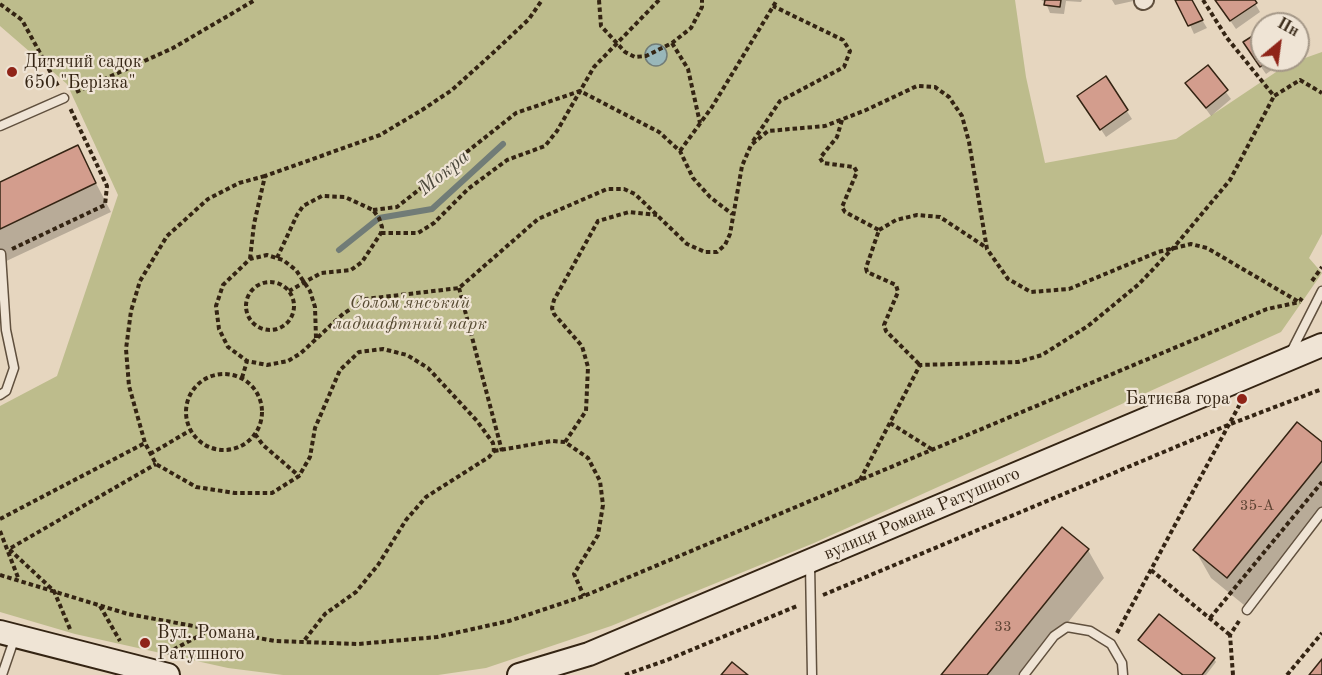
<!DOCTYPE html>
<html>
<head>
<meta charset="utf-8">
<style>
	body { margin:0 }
	#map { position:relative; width:1322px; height:675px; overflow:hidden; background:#e6d6bf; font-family:"Old Standard TT",serif }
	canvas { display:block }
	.north { position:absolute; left:1250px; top:12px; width:60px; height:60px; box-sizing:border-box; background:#efe4d5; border:2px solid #a49787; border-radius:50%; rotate:29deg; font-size:16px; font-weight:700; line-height:24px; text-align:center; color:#342413 }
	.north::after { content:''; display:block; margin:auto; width:21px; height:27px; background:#8f2418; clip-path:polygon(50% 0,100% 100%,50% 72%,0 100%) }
</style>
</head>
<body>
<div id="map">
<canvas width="1322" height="675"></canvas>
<div class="north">Пн</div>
</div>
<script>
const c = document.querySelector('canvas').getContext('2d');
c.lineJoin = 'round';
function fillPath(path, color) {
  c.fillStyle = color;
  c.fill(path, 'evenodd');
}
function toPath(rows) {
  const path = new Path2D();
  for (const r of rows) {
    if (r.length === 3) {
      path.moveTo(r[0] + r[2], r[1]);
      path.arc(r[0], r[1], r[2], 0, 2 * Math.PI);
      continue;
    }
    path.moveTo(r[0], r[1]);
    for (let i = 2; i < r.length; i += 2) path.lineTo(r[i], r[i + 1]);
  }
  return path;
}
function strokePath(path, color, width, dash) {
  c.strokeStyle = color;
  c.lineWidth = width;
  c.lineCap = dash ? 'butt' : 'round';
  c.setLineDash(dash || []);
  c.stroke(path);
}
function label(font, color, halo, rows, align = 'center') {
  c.font = font + ' "Old Standard TT",serif';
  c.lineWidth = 4.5;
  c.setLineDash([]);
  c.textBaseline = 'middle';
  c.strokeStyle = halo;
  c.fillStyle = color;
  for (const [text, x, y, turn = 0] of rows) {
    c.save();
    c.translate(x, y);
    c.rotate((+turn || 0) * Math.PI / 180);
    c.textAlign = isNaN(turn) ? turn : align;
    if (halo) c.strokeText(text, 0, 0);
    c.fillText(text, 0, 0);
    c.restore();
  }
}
fillPath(toPath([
	[0,0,1015,0,1026,77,1045,163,1176,139,1288,64,1322,52,1322,234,1309,258,1322,273,1281,332,814,543,611,626,486,668,438,675,283,675,228,668,75,634,0,612,0,406,57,376,118,195,67,84,0,26]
]), '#bdbc8c');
const water = toPath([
	[656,55,11]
]);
fillPath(water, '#99b7ba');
strokePath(water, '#717c77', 1.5);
fillPath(toPath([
	[1041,0,1082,0,1081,2,1066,1,1064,14,1050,13,1046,3],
	[1112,0,1138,0,1115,5],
	[1179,0,1190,0,1207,28,1194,34],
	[1216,0,1253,0,1260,12,1236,29],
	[1262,31,1262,60,1286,60,1266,74,1250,51],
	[1207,67,1231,99,1211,116,1187,83],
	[1105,78,1132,119,1106,137,1084,104],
	[77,147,111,212,0,264,0,183],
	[1322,444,1322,509,1244,605,1211,578,1195,550],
	[1062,529,1088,550,1104,578,1025,675,943,675],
	[1140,640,1214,659,1216,662,1206,675,1182,675]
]), '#0003');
strokePath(toPath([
	[339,250,379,218,432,209,503,144]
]), '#717c77', 6);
const building = toPath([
	[1045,0,1061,0,1060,7,1044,5,1045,0],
	[1175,0,1192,0,1203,20,1188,26,1175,0],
	[1215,0,1255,0,1257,3,1230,21,1215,0],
	[1262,30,1262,60,1269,60,1260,67,1243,42,1262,30],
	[1208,65,1228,90,1206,108,1185,83,1208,65],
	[1106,76,1128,110,1100,130,1077,96,1106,76],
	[78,145,96,183,0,229,0,182,78,145],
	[1297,422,1322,442,1322,461,1227,578,1193,550,1297,422],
	[1062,527,1089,549,987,675,941,675,1062,527],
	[1159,614,1215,658,1202,675,1183,675,1138,640,1159,614],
	[1322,659,1322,675,1309,675,1322,659],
	[732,662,748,675,721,675,732,662]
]);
fillPath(building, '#d39d8d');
strokePath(building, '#342413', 1.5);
const lane = toPath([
	[0,126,64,98],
	[1291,352,1322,291],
	[0,395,6,391,14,368,6,330,1,254],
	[810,564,812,675],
	[1247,610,1322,512],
	[2,675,15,637],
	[1024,675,1054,636,1067,627,1090,631,1111,644,1122,663,1123,675]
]);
const street = toPath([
	[1143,1,1145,0]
]);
const secondary = toPath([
	[0,632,168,675],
	[519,675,589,654,1322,345]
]);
strokePath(lane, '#60503e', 11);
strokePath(street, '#60503e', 20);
strokePath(secondary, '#342413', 26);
strokePath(toPath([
	[599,0,601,26,625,52,635,57,646,56,672,43,691,28,702,7,702,0],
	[1203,0,1227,38,1274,96,1300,80,1322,93],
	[0,4,22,20,58,86],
	[672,43,688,69,700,123],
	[76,92,173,48,255,0],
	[842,120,837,137,820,158,823,163,854,167,857,172,842,207,845,212,879,230,866,268,867,272,896,285,898,292,884,325,886,331,920,365],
	[753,141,780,101,844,67,850,51,843,40,773,6],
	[680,151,712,107,777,0],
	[265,176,239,183,208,199,167,236,140,281,131,311,126,349,129,386,145,443,156,464,196,487,235,493,272,493,299,476,310,457,315,428,340,370,359,352,383,349,407,355,428,368,477,421,493,443,494,451,489,457,426,497,406,520,378,565,356,592,325,614,303,642],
	[373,210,397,207,516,113,580,91,659,132,680,151,693,178,710,197,732,214],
	[879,230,896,220,917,215,940,217,987,248],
	[381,233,418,233,434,223,468,189,507,160,545,146,557,131,594,67,659,0],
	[12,249,105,205,107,186,70,108],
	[277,258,297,215,303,206,322,196,345,197,373,210,379,218,382,227,381,233,362,262,351,270,321,273,289,291],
	[250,259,254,224,265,176,380,135,422,110,452,90,494,52,529,19,542,0],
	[1312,281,1322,267],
	[270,306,24],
	[459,288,502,451],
	[316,338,315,307,310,291,296,270,283,260,267,255,250,259,223,285,216,306,219,329,228,347,247,361,267,365,288,361,301,353,343,314,366,299,459,288,538,219,607,189,624,189,635,194,687,244,705,252,717,252,725,245,730,234,742,166,751,145,768,131,825,126,866,110,917,86,935,87,949,97,962,116,969,142,987,249,1008,279,1031,292,1069,289,1158,252,1191,244,1207,248,1299,302,1302,298],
	[224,412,38],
	[242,378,247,361],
	[890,423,933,450],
	[255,434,263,445,299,476],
	[565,442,586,411,588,367,582,346,554,314,552,308,554,300,598,221,629,212,657,215],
	[494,451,552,441,565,442,588,458,600,481,603,505,598,535,574,574,584,596],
	[150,454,191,430],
	[860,480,920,365,1018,362,1042,355,1088,326,1139,284,1175,246,1230,180,1274,96],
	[0,519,145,443],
	[0,531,19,580],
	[1151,570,1230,635],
	[0,575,128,614,275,641,358,644,437,637,509,621,584,596,1267,309,1300,302],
	[823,595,1228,425,1322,389],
	[100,606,120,641],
	[1210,618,1322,482],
	[70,629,54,591,9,549,156,464],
	[1117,633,1241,402],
	[167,653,208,631],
	[625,675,667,660,797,606],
	[1233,675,1230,635,1239,621],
	[1287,675,1322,633]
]), '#342413', 4, [4.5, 3]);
strokePath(lane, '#efe4d5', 8);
strokePath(street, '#efe4d5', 16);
strokePath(secondary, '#efe4d5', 22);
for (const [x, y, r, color] of [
	[12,72,6,"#8f2418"],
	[1242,399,6,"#8f2418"],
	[145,643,6,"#8f2418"]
]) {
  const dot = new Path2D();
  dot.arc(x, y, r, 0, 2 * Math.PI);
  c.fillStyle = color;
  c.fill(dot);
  strokePath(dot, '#efe4d5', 2);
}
label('15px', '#5c4232', null, [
	["35-А",1257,506],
	["33",1003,627]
]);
label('18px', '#342413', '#efe4d5', [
	["Дитячий садок",24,62],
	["650 \"Берізка\"",24,83],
	["Батиєва гора",1230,399,"right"],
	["Вул. Романа",157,633],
	["Ратушного",157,654]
], 'left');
label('italic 18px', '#564a31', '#efe4d5', [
	["Солом'янський",410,303],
	["ладшафтний парк",410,324]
]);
label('18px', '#342413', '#efe4d5', [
	["вулиця Романа Ратушного",922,514,-23]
]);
label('italic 20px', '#4d493d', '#efe4d5', [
	["Мокра",444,173,-39]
]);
</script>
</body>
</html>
